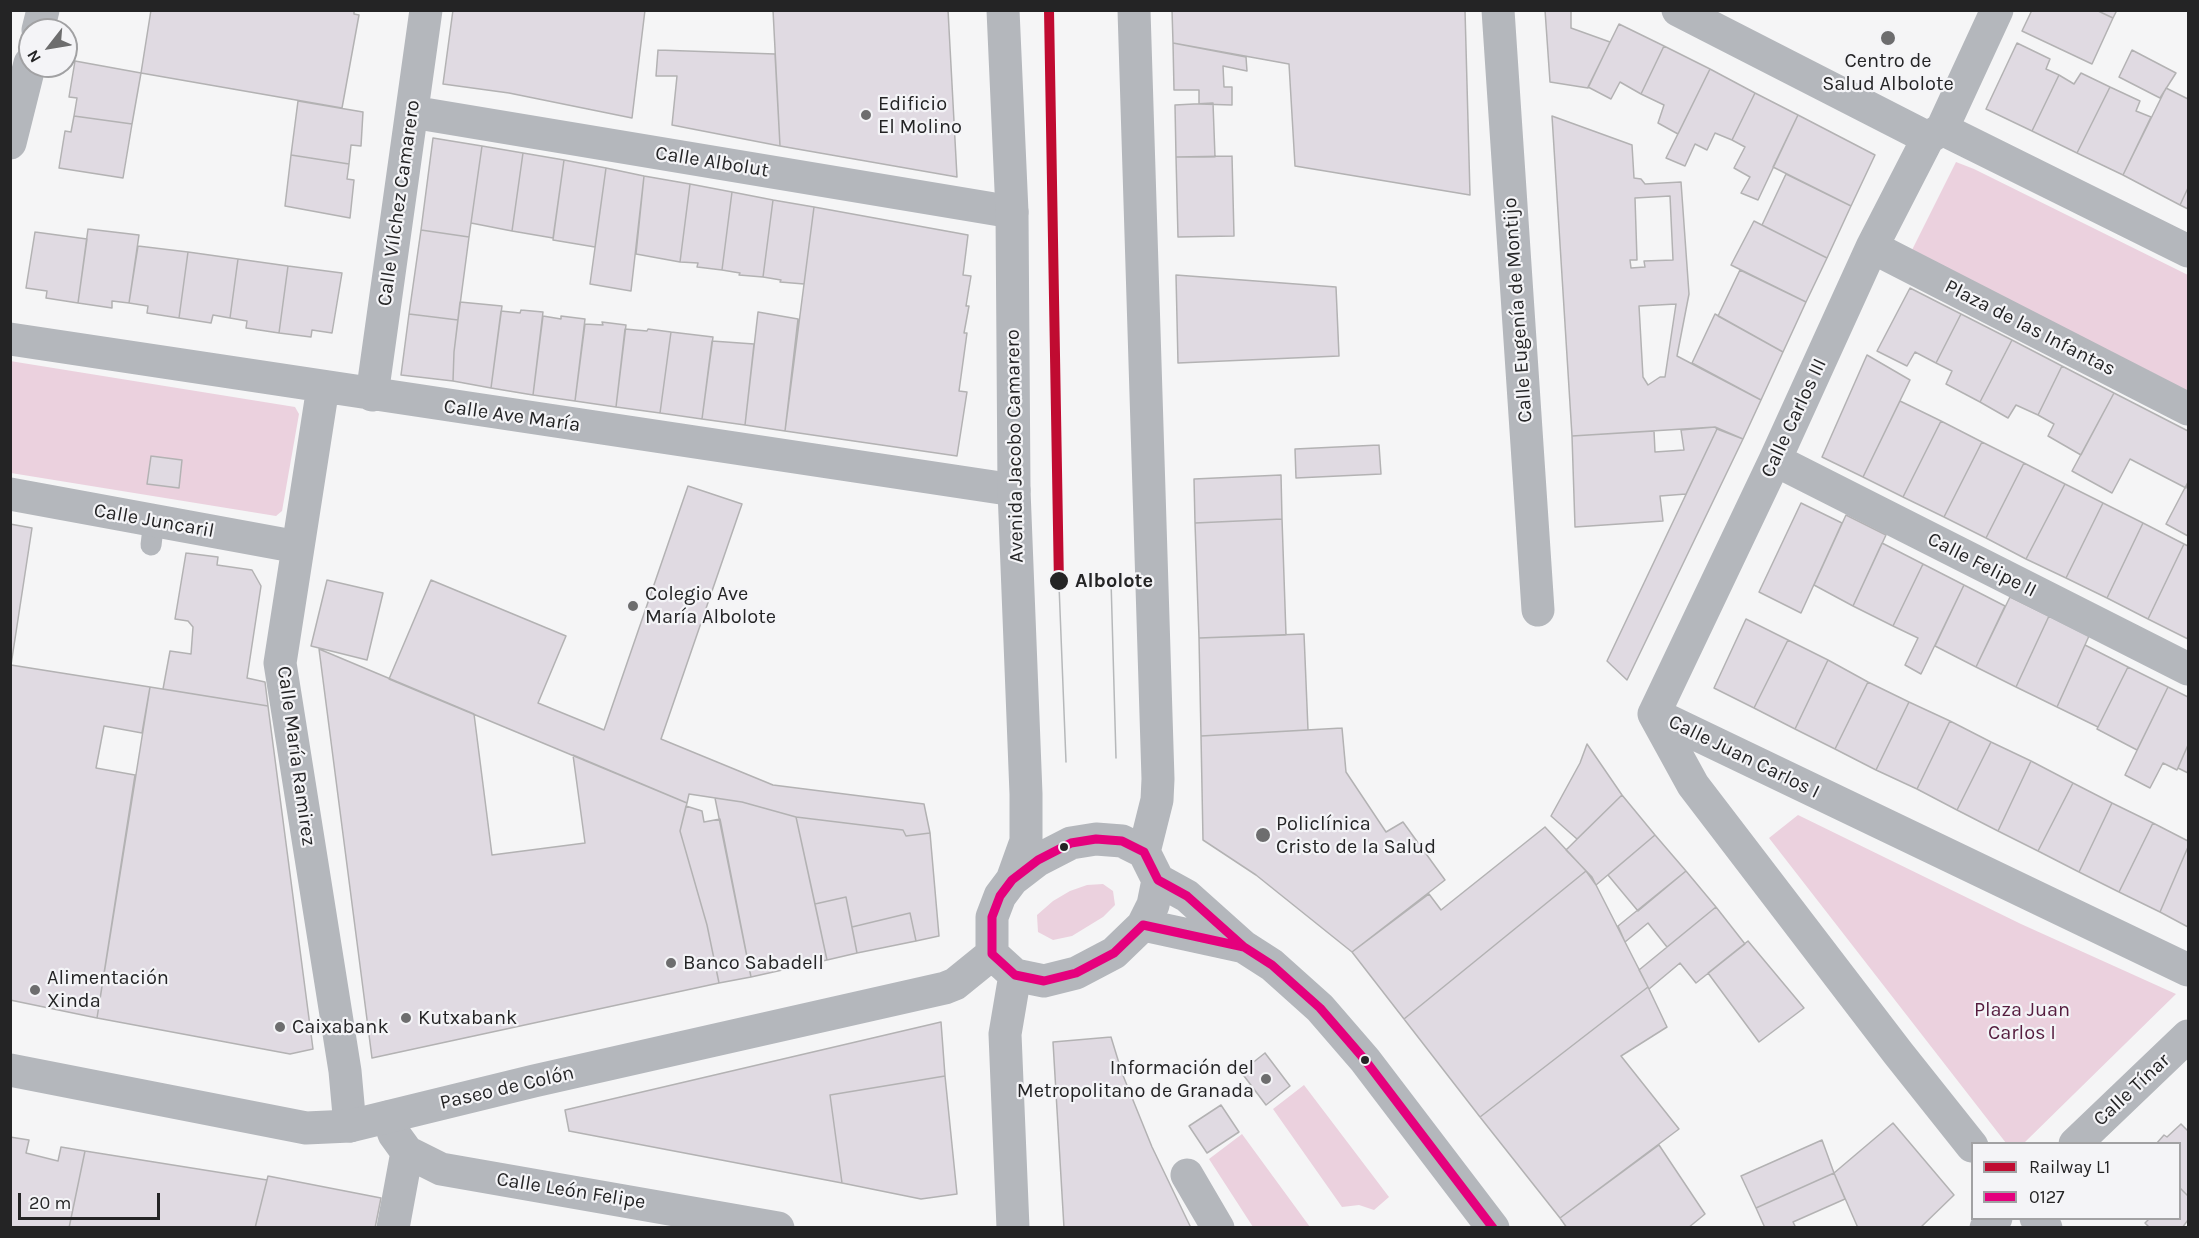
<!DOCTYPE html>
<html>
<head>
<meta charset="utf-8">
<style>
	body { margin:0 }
	#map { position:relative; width:2199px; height:1238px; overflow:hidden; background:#f5f5f6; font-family:Karla,sans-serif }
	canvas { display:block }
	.frame { position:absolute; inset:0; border:12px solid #242425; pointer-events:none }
	.legend { position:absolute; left:1971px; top:1142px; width:210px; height:78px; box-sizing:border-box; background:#f4f4f7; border:2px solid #a1a1a3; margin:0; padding:8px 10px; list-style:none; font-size:18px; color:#242425 }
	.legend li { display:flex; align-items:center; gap:12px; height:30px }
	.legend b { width:30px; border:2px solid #a1a1a3 }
	.north { position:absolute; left:18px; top:18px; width:60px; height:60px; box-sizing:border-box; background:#f4f4f7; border:2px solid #a1a1a3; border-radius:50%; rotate:239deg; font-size:16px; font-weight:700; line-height:24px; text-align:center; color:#242425 }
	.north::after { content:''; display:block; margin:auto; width:21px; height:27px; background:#6d6d6e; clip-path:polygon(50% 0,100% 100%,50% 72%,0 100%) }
	.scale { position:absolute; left:18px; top:1193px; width:142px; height:27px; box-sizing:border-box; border:3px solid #242425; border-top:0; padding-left:8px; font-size:18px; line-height:21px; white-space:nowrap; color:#242425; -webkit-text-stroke:4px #f4f4f7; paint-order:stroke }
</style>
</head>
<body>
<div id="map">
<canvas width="2199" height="1238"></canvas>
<div class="frame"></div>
<ul class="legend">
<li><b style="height:8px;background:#c00b31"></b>Railway L1</li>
<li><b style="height:8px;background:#e5007d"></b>0127</li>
</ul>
<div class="north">N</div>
<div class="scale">20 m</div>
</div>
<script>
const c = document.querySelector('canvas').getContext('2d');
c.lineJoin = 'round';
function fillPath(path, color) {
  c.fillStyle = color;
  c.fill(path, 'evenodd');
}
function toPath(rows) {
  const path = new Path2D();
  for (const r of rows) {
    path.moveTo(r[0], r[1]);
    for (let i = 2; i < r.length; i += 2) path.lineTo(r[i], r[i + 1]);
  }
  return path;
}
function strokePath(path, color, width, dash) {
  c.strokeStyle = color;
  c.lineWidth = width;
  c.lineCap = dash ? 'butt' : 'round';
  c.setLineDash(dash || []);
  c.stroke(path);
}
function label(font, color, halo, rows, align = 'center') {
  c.font = font + ' Karla,sans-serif';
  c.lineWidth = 4.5;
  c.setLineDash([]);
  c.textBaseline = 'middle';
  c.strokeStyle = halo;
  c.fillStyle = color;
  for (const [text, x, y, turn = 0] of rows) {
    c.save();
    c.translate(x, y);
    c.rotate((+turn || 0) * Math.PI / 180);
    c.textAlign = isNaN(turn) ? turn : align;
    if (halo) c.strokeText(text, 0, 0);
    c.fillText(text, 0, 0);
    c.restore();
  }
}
fillPath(toPath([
	[1956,162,1974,169,2188,275,2188,391,1912,250],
	[10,361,295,407,299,414,282,511,276,516,11,473],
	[1798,815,2021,924,2176,994,2024,1143,2006,1143,1769,838],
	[1103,884,1113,891,1115,905,1103,917,1072,936,1053,940,1038,932,1037,915,1053,901,1070,891,1087,885],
	[1304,1085,1389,1197,1374,1210,1359,1205,1342,1207,1273,1109],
	[1242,1134,1310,1227,1253,1227,1209,1159]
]), '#ebd1de');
const building = toPath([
	[151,10,354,10,354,14,359,15,342,108,141,73,151,10],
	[453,10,645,10,632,118,509,93,443,84,453,10],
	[773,10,948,10,957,177,780,146,773,10],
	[1172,10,1465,10,1470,195,1295,166,1289,64,1173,43,1172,10],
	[1545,10,1571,10,1571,28,1610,42,1588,88,1550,82,1545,10],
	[2032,10,2096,10,2113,18,2092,64,2022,31,2032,10],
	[2096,10,2117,10,2113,18,2096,10],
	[1619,24,1664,46,1641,94,1620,82,1611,99,1588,87,1619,24],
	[1173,43,1246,57,1247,71,1223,66,1224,87,1232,87,1232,105,1199,104,1199,90,1174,90,1173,43],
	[2017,43,2050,59,2046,69,2059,75,2032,131,1986,109,2017,43],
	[1664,46,1710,69,1678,134,1658,123,1664,105,1641,94,1664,46],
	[658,50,775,54,780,146,672,125,677,76,656,76,658,50],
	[2132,50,2176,73,2160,98,2119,77,2132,50],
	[75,61,141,73,132,124,74,116,77,98,69,97,75,61],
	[1710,69,1755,93,1732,140,1715,133,1707,150,1695,144,1685,166,1666,158,1710,69],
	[2081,73,2110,87,2077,153,2032,131,2059,75,2074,84,2081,73],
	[2110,87,2140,101,2136,111,2151,117,2123,175,2077,153,2110,87],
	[2166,88,2188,99,2188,188,2180,205,2123,175,2166,88],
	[1755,93,1798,115,1758,200,1741,193,1750,177,1734,168,1745,147,1732,140,1755,93],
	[298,101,363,112,361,146,351,145,349,164,291,155,298,101],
	[1213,103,1215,157,1176,157,1175,105,1213,103],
	[1798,115,1875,155,1851,206,1773,167,1798,115],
	[74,116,132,124,123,178,59,168,65,131,71,132,74,116],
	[1552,116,1632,145,1634,178,1641,179,1645,184,1681,182,1689,294,1677,356,1761,400,1743,439,1715,427,1572,436,1552,116],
	[1670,196,1673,260,1644,261,1645,267,1631,268,1630,260,1637,260,1635,198,1670,196],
	[1676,304,1665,377,1660,377,1648,385,1643,377,1639,306,1676,304],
	[433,138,482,146,469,237,421,230,433,138],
	[482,146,523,153,512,231,471,223,482,146],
	[523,153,564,160,553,238,512,231,523,153],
	[291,155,349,164,347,179,354,180,350,218,285,206,291,155],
	[1232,156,1234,236,1178,237,1176,157,1232,156],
	[564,160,606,168,595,247,553,240,564,160],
	[606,168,644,176,631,291,590,284,606,168],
	[1786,174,1851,206,1827,258,1762,225,1786,174],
	[644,176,690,184,680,262,636,254,644,176],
	[690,184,732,192,722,270,697,267,698,263,680,262,690,184],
	[2188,188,2188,209,2180,205,2188,188],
	[732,192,773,200,763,277,739,275,740,273,722,270,732,192],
	[773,200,814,207,804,284,780,282,781,280,763,277,773,200],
	[814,207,968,235,963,275,971,276,966,306,969,306,964,333,967,333,959,391,967,392,957,456,785,431,814,207],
	[1754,221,1827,258,1806,302,1731,265,1754,221],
	[88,229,139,235,129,303,112,301,112,308,78,303,88,229],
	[421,230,469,237,458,320,409,314,421,230],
	[35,232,87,239,78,303,46,298,47,291,26,288,35,232],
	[138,246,188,252,179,318,147,313,148,306,129,303,138,246],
	[188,252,238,259,230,318,213,315,211,323,179,318,188,252],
	[238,259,288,266,279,333,246,328,247,321,230,318,238,259],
	[288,266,342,273,332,333,312,330,311,337,279,333,288,266],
	[1740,270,1806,302,1783,352,1718,316,1740,270],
	[1176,275,1336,287,1339,356,1178,363,1176,275],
	[1910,288,1961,314,1936,363,1915,352,1907,366,1877,351,1910,288],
	[460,302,502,306,491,388,453,381,454,352,460,302],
	[521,310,543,312,533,395,491,388,501,311,520,313,521,310],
	[758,312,798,319,785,431,745,425,758,312],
	[409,314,458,320,454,352,453,381,401,375,409,314],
	[1715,314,1783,352,1761,400,1692,363,1715,314],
	[1961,314,2012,340,1980,402,1946,384,1952,371,1936,363,1961,314],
	[543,316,561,319,561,316,585,319,575,401,533,395,543,316],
	[602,322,626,325,616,407,575,401,585,324,603,325,602,322],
	[625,329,647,331,648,329,671,332,660,413,616,407,625,329],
	[671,332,713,337,702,419,660,413,671,332],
	[2012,340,2062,366,2038,415,2016,405,2008,418,1980,402,2012,340],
	[712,341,754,344,745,425,702,419,712,341],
	[1867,355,1910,380,1863,477,1822,457,1867,355],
	[2062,366,2114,393,2081,455,2048,436,2054,424,2038,415,2062,366],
	[2114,393,2188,431,2188,482,2186,488,2130,459,2112,493,2072,471,2114,393],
	[1900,401,1941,421,1903,497,1863,477,1900,401],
	[1941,421,1982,442,1944,517,1903,497,1941,421],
	[1715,427,1717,429,1686,494,1660,496,1663,521,1575,527,1572,436,1654,431,1655,452,1684,450,1681,430,1715,427],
	[1717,429,1743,439,1627,680,1607,661,1717,429],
	[1982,442,2024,463,1986,538,1944,517,1982,442],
	[1379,445,1381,474,1296,478,1295,449,1379,445],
	[151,456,182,460,179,488,147,484,151,456],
	[2024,463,2065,484,2026,559,1986,538,2024,463],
	[1281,475,1282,519,1195,523,1194,479,1281,475],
	[2188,482,2188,536,2166,524,2188,482],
	[2065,484,2103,503,2066,578,2026,559,2065,484],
	[688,486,742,504,661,739,773,785,924,804,930,833,906,836,903,830,796,817,742,802,689,794,687,803,389,679,431,580,566,636,538,703,604,730,688,486],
	[1801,503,1842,523,1801,613,1759,592,1801,503],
	[2103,503,2143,523,2107,598,2066,578,2103,503],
	[1846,515,1886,535,1853,606,1814,585,1846,515],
	[1282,519,1286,635,1199,638,1195,523,1282,519],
	[2143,523,2184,544,2148,619,2107,598,2143,523],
	[10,524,32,528,11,665,150,687,142,733,104,726,96,768,135,775,97,1018,10,1000,10,524],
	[1882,543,1923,564,1893,626,1853,606,1882,543],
	[2184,544,2188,546,2188,639,2148,619,2184,544],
	[186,553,218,557,217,565,252,570,261,586,247,678,265,682,268,706,163,689,170,651,191,654,193,627,188,621,175,619,186,553],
	[1923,564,1964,585,1921,674,1905,665,1918,638,1893,626,1923,564],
	[327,580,383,593,367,660,311,646,327,580],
	[1964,585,2005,606,1976,667,1935,646,1964,585],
	[2010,597,2049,616,2016,687,1976,667,2010,597],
	[2049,616,2089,636,2057,707,2016,687,2049,616],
	[1746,619,1788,640,1754,708,1714,688,1746,619],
	[1304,634,1308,730,1201,736,1199,638,1304,634],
	[1788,640,1828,660,1795,729,1754,708,1788,640],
	[2085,645,2128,667,2098,727,2057,707,2085,645],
	[319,649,474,714,492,855,585,843,573,755,687,803,680,831,707,925,719,983,372,1058,319,649],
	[1828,660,1868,682,1835,749,1795,729,1828,660],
	[2128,667,2168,687,2137,750,2097,729,2128,667],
	[1868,682,1909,702,1876,770,1835,749,1868,682],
	[150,687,268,706,313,1049,290,1054,97,1018,150,687],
	[2168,687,2188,697,2188,745,2177,770,2163,763,2150,788,2125,775,2168,687],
	[1909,702,1950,721,1917,789,1876,770,1909,702],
	[1950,721,1991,742,1957,810,1917,789,1950,721],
	[1342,728,1346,772,1386,832,1403,822,1445,880,1352,952,1256,875,1203,840,1201,736,1342,728],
	[1991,742,2031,761,1998,831,1957,810,1991,742],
	[1587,744,1622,795,1577,839,1551,816,1580,763,1587,744],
	[2188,745,2188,773,2178,768,2188,745],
	[2031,761,2073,783,2038,851,1998,831,2031,761],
	[2073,783,2112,803,2079,872,2038,851,2073,783],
	[1622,795,1655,835,1596,885,1592,877,1566,850,1622,795],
	[715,798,742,802,796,817,827,960,751,977,715,798],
	[2112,803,2153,823,2119,892,2079,872,2112,803],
	[686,806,702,811,704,822,720,819,751,977,719,983,707,925,680,831,686,806],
	[796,817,903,830,906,836,930,833,939,936,916,941,910,913,852,927,846,897,815,904,796,817],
	[2153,823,2188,841,2188,847,2160,912,2119,892,2153,823],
	[1545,827,1586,871,1404,1019,1352,952,1429,894,1441,910,1545,827],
	[1655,835,1686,871,1638,911,1608,875,1655,835],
	[2188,847,2188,927,2160,912,2188,847],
	[1586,871,1596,885,1648,987,1480,1117,1404,1019,1586,871],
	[1686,871,1716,907,1667,947,1648,923,1625,942,1618,926,1686,871],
	[846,897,857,953,827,960,815,904,846,897],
	[1716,907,1745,944,1696,983,1680,963,1649,989,1639,970,1716,907],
	[910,913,916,941,857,953,852,927,910,913],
	[1748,941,1804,1008,1759,1042,1708,973,1748,941],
	[1648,987,1667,1027,1621,1056,1679,1129,1560,1218,1480,1117,1648,987],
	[941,1022,945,1076,830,1095,842,1183,569,1131,565,1110,941,1022],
	[1111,1037,1122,1073,1152,1147,1191,1228,1064,1228,1053,1042,1111,1037],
	[1265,1053,1290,1086,1266,1105,1241,1072,1265,1053],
	[945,1076,957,1194,921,1199,842,1183,830,1095,945,1076],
	[1221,1105,1239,1132,1207,1153,1189,1126,1221,1105],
	[1893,1123,1954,1195,1920,1228,1858,1228,1834,1173,1893,1123],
	[2181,1124,2188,1131,2188,1196,2180,1188,2180,1144,2156,1144,2164,1135,2167,1137,2181,1124],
	[10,1137,29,1140,26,1153,58,1161,61,1147,85,1151,69,1228,10,1228,10,1137],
	[1822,1140,1834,1173,1756,1208,1741,1176,1822,1140],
	[1659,1145,1705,1214,1688,1228,1567,1228,1560,1218,1659,1145],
	[85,1151,267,1180,255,1228,69,1228,85,1151],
	[1834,1173,1845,1199,1793,1222,1796,1228,1765,1228,1756,1208,1834,1173],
	[268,1176,381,1198,375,1228,255,1228,268,1176],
	[2180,1188,2188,1196,2188,1220,2182,1228,2150,1228,2145,1223,2148,1220,2146,1218,2180,1218,2180,1188]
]);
fillPath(building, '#e0dae2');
strokePath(building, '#b3b2b3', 1.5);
strokePath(toPath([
	[151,545,154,520]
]), '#b4b7bc', 21);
strokePath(toPath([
	[1498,10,1538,610],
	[1678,10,1928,138],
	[38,30,43,10],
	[412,112,1012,212],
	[1942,129,2188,251],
	[1942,129,1997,10],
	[10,143,30,63],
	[1872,247,2188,409],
	[10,339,1014,490],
	[323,387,280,663,345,1071,350,1126],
	[372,395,426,10],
	[1775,460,2188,669],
	[10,494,298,547],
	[1654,714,1775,460,1872,247,1928,138,1942,129],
	[1654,714,2188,970],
	[1654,714,1693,785,1898,1053,1972,1146],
	[388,1117,394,1134,407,1152,441,1169,778,1228],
	[1187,1175,1218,1228],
	[2036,1218,2046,1228],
	[393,1228,407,1152]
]), '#b4b7bc', 33);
strokePath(toPath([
	[1003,10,1012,212,1014,490,1026,794,1026,841,1012,880],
	[1134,10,1158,779,1157,800,1144,852],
	[1096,839,1122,841,1144,852,1158,880,1153,905,1143,925,1114,953,1076,973,1044,981,1015,975,992,954,992,917,1000,896,1012,880,1038,860,1071,843,1096,839],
	[1158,880,1187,896,1244,947,1272,965,1320,1008,1365,1060,1493,1228],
	[1143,925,1244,947],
	[10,1070,306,1128,350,1126,534,1081,945,988,955,984,992,954],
	[2075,1144,2188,1036],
	[1013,1228,1005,1034,1015,975],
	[1986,1228,1996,1218]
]), '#b4b7bc', 33);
strokePath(toPath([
	[1111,580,1116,758],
	[1059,585,1066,762]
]), '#b6b8ba', 1.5);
strokePath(toPath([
	[1096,839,1122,841,1144,852,1158,880,1187,896,1244,947,1143,925,1114,953,1076,973,1044,981,1015,975,992,954,992,917,1000,896,1012,880,1038,860,1071,843,1096,839],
	[1244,947,1272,965,1320,1008,1365,1060,1493,1228]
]), '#e5007d', 9);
strokePath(toPath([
	[1049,10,1059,585]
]), '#c00b31', 10);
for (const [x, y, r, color] of [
	[1888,38,8,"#6d6d6e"],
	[866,115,6,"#6d6d6e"],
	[1059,581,10,"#242425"],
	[633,606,6,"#6d6d6e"],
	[1263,835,8,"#6d6d6e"],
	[1064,847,5,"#242425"],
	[671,963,6,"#6d6d6e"],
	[35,990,6,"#6d6d6e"],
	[406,1018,6,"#6d6d6e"],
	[280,1027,6,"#6d6d6e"],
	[1365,1060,5,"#242425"],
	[1266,1079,6,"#6d6d6e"]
]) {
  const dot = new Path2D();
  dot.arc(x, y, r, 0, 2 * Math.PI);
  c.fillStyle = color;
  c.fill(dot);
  strokePath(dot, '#f4f4f7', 2);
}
label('20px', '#242425', '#f4f4f7', [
	["Centro de",1888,61,"center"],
	["Salud Albolote",1888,84,"center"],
	["Edificio",878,104],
	["El Molino",878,127],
	["Colegio Ave",645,594],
	["María Albolote",645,617],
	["Policlínica",1276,824],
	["Cristo de la Salud",1276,847],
	["Banco Sabadell",683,963],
	["Alimentación",47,978],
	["Xinda",47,1001],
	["Kutxabank",418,1018],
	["Caixabank",292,1027],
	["Información del",1254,1068,"right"],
	["Metropolitano de Granada",1254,1091,"right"]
], 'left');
label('20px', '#242425', '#f4f4f7', [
	["Calle Albolut",712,162,9],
	["Calle Vílchez Camarero",399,203,-82],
	["Calle Eugenía de Montijo",1518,310,-94],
	["Plaza de las Infantas",2030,328,27],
	["Calle Ave María",512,416,8],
	["Calle Carlos III",1794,418,-65],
	["Avenida Jacobo Camarero",1015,446,-91],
	["Calle Juncaril",154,521,10],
	["Calle Felipe II",1982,565,27],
	["Calle María Ramirez",296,756,82],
	["Calle Juan Carlos I",1744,757,26],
	["Paseo de Colón",507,1088,-13],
	["Calle Tínar",2132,1090,-43],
	["Calle León Felipe",571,1191,9]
]);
label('bold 20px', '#242425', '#f4f4f7', [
	["Albolote",1075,581]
], 'left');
label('20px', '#551c3e', '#f4f4f7', [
	["Plaza Juan",2022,1010],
	["Carlos I",2022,1033]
]);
</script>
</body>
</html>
